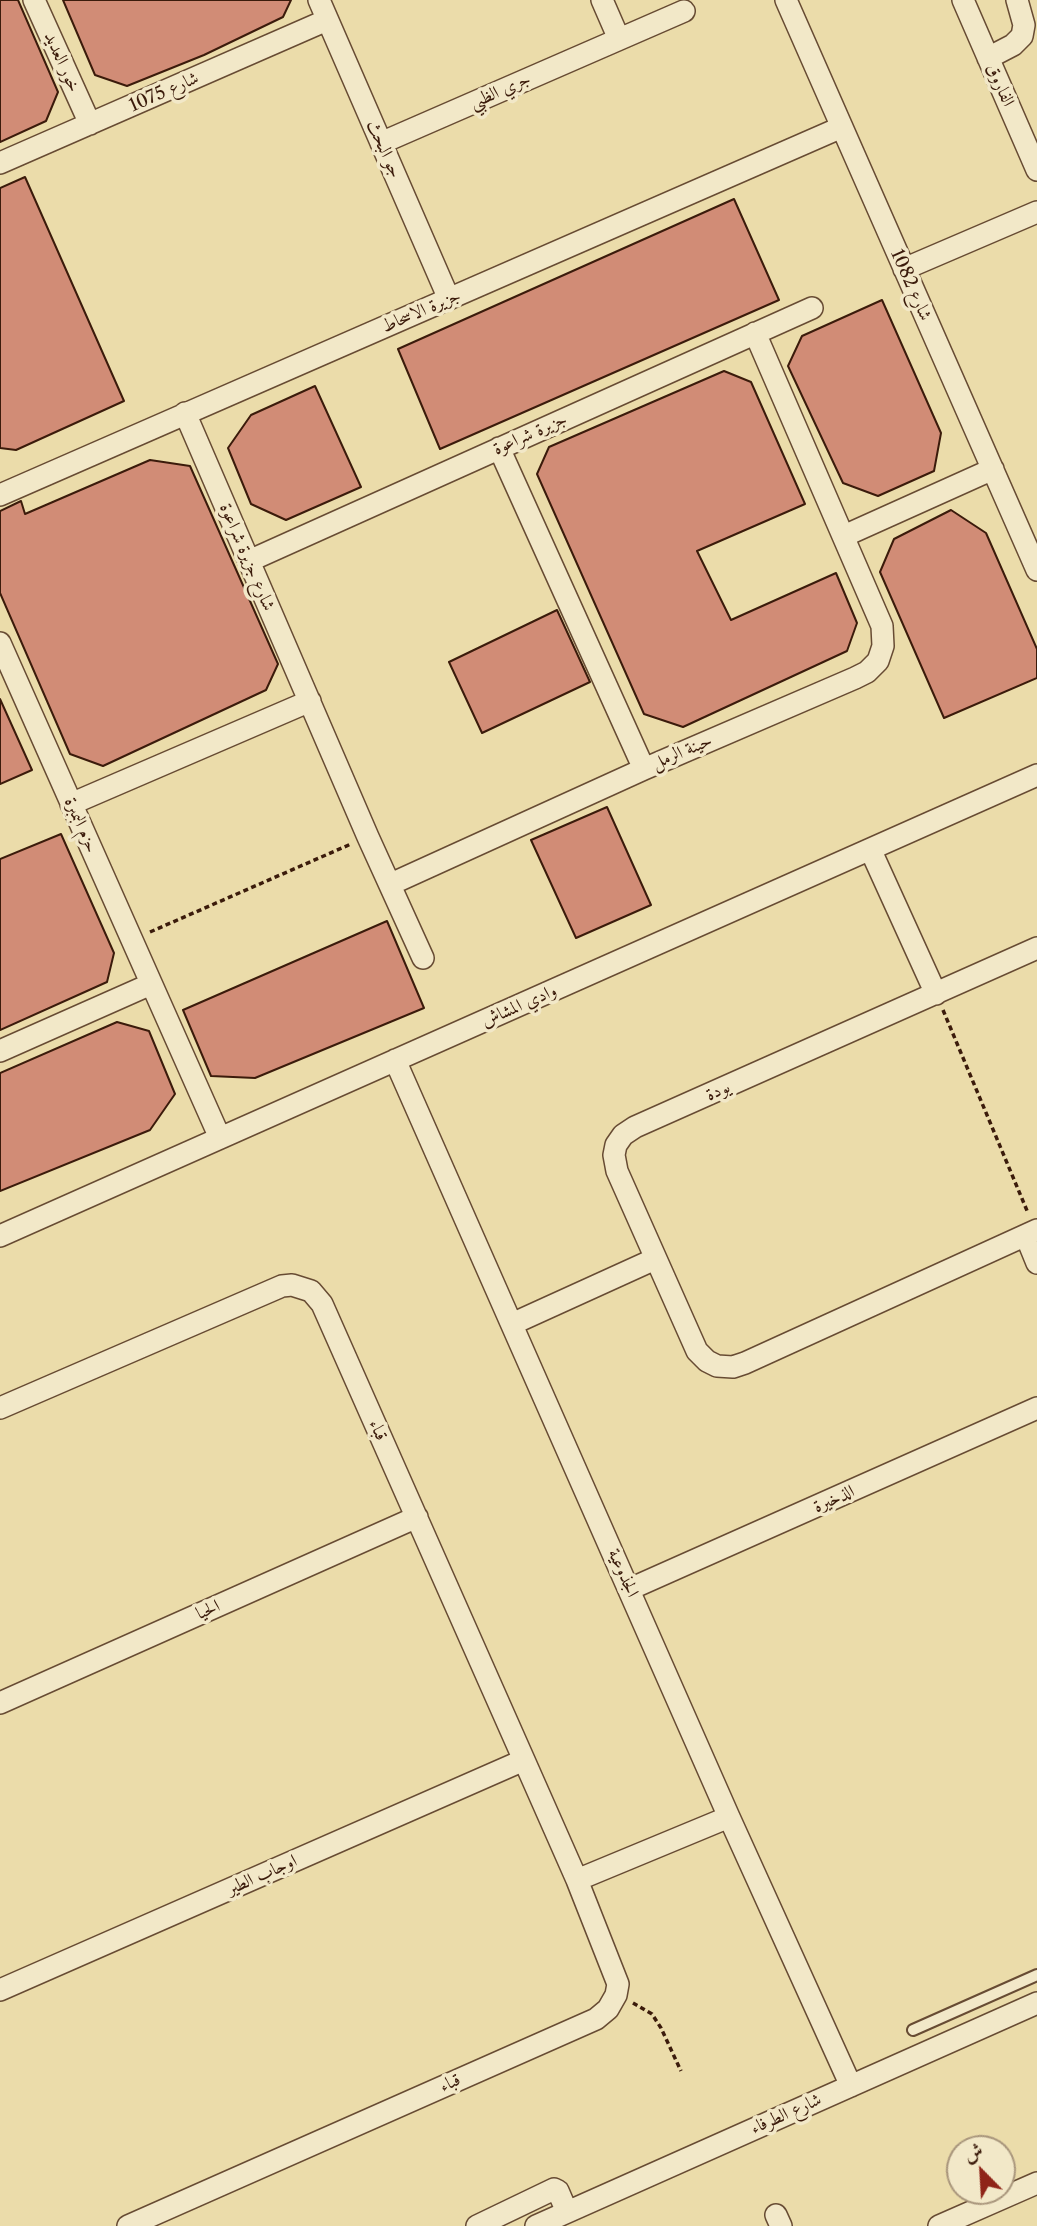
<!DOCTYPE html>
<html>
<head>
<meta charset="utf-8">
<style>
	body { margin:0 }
	#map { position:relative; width:1037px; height:2226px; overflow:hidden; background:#ebdcaa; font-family:"Libre Caslon Text",Amiri,serif }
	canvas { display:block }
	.north { position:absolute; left:946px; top:2135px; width:70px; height:70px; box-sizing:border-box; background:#f2e8c8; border:2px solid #a9967c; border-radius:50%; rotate:336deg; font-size:19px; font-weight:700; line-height:28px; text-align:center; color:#3b1b0b }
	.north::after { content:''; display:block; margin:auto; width:24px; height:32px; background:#8f2418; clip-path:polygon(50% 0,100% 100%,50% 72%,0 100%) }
</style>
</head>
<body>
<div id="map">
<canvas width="1037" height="2226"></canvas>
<div class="north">ش</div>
</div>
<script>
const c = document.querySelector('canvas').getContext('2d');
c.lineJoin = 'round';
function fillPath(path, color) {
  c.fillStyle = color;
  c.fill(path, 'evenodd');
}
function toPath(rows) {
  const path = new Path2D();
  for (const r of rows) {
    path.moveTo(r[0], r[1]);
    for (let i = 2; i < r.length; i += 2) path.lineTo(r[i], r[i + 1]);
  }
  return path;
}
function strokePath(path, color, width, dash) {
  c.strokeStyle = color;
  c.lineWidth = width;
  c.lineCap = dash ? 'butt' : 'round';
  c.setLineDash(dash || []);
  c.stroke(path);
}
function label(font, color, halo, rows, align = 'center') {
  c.font = font + ' "Libre Caslon Text",Amiri,serif';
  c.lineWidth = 7;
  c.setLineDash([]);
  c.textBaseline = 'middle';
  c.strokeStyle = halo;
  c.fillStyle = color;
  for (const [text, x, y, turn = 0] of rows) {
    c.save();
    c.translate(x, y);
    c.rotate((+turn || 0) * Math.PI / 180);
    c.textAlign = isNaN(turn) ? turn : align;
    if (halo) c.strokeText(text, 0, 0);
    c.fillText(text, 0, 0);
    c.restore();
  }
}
const building = toPath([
	[0,0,18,0,58,92,46,121,0,142,0,0],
	[63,0,291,0,283,17,204,55,127,86,95,75,63,0],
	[25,177,124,401,16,450,0,448,0,188,25,177],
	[734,199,779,300,440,449,398,349,734,199],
	[882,300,941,433,934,471,878,496,843,483,788,366,802,336,882,300],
	[724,371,751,382,805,504,697,551,731,620,836,573,857,623,847,651,683,727,644,714,537,474,549,447,724,371],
	[315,386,361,487,286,520,251,504,228,448,251,415,315,386],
	[150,460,190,466,278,664,266,690,103,766,70,754,0,593,0,511,21,501,25,514,150,460],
	[951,510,986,533,1037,649,1037,678,944,718,880,572,894,539,951,510],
	[557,610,590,682,482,733,449,662,557,610],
	[0,699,32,770,0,784,0,699],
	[607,807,651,905,576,938,531,840,607,807],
	[61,834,114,953,107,982,0,1030,0,859,61,834],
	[387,921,424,1008,255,1078,211,1076,183,1010,387,921],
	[117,1022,149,1031,175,1094,150,1130,0,1191,0,1073,117,1022]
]);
fillPath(building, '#d18c76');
strokePath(building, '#3b1b0b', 2);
const lane = toPath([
	[913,2030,1037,1975]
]);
const street = toPath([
	[34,0,90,124],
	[319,0,449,299],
	[602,0,619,39],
	[786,0,1037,570],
	[963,0,1037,170],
	[988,58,1013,45,1022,36,1024,25,1017,0],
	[381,143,684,11],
	[0,163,327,20],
	[904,269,1037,212],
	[185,413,368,837,423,958],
	[499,448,644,769],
	[0,495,842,127],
	[844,536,993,469],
	[249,561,812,308],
	[0,643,220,1138],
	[71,804,310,701],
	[871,851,936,994],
	[391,884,644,769,855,678,867,672,878,661,883,646,882,626,755,333],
	[1037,948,635,1127,623,1135,616,1145,614,1155,617,1171,697,1351,707,1361,717,1366,733,1367,745,1363,1037,1230],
	[0,1051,151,984],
	[395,1060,729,1817,851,2086],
	[0,1236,1037,775],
	[1026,1236,1037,1263],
	[512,1324,655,1259],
	[0,1408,282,1286,292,1285,311,1291,322,1304,524,1760,577,1880,618,1984,616,1995,608,2009,596,2019,128,2226],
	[630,1589,1037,1408],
	[0,1703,417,1517],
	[577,1880,729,1817],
	[0,1990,524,1760],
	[776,2215,781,2226],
	[477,2226,554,2189,558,2191,567,2212],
	[536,2226,1037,2003],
	[939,2226,1037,2183]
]);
strokePath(lane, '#674b33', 14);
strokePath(street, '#674b33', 24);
strokePath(toPath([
	[150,932,351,844],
	[943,1010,1028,1213],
	[633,2003,652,2014,661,2028,681,2071]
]), '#3b1b0b', 3.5, [5, 3.5]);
strokePath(lane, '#f2e8c8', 10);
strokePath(street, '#f2e8c8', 21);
label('18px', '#3b1b0b', '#f2e8c8', [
	["خور العديد",62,62,66],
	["الفاروق",1000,85,66],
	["جري الظبي",500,91,-24],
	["شارع 1075",164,92,-24],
	["جو البحث",384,149,66],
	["شارع 1082",911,285,66],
	["جزيرة الاسحاط",421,311,-23],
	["جزيرة شراعوة",530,434,-24],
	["شارع جزيرة شراعوة",247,557,67],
	["حينة الرمل",682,752,-23],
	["حزم البمبرة",81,825,66],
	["وادي المشاش",519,1006,-24],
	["يودة",718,1091,-24],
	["قباء",378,1430,66],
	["الذخيرة",834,1499,-24],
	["الجذوعية",623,1573,66],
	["الحيا",208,1610,-24],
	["اوجاب الطير",262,1875,-24],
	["قباء",450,2083,-24],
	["شارع الطرفاء",786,2114,-24]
]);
</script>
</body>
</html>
